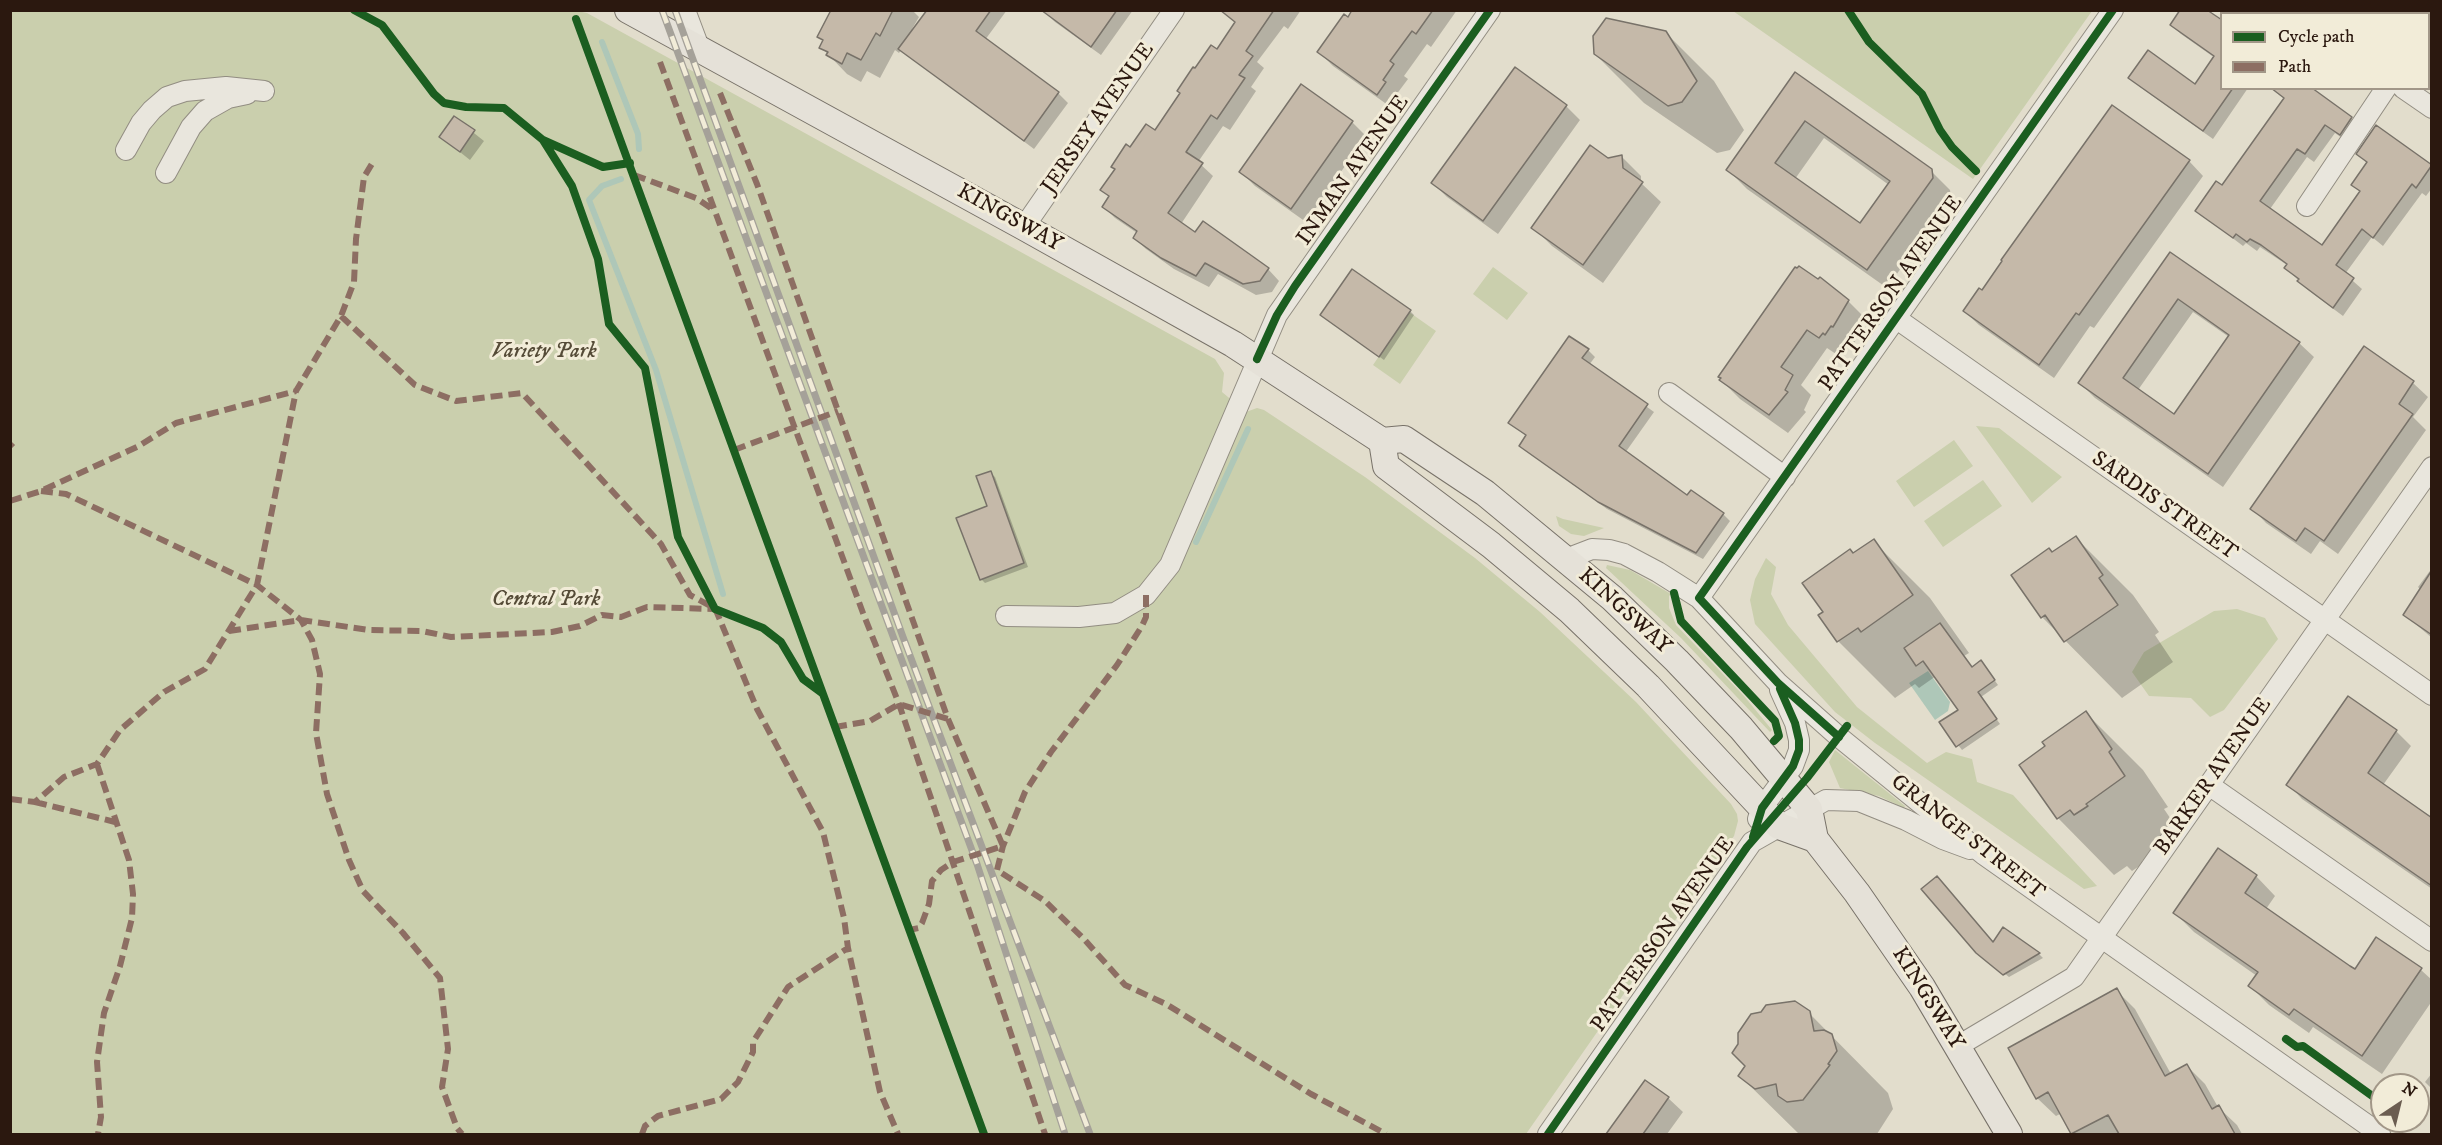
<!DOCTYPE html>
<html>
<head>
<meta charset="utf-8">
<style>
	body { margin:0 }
	#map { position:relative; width:2442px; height:1145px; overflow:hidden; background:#e2ddcc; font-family:"IM FELL DW Pica",serif }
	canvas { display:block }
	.frame { position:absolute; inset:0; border:12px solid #2b180f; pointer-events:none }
	.legend { position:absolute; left:2220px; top:12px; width:210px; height:78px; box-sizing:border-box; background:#f2ecd8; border:2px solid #a29788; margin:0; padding:8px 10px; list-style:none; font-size:18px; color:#2b180f }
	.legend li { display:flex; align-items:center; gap:12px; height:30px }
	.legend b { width:30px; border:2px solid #a29788 }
	.north { position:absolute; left:2370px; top:1073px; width:60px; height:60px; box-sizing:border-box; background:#f2ecd8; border:2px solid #a29788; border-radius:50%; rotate:35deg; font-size:16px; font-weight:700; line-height:24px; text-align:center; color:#2b180f }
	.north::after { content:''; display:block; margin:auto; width:21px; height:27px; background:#6b5d51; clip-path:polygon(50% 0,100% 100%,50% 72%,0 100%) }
</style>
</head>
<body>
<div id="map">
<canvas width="2442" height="1145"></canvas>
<div class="frame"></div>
<ul class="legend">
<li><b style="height:8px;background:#1b5e20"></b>Cycle path</li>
<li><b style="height:8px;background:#8d6e63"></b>Path</li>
</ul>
<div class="north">N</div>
</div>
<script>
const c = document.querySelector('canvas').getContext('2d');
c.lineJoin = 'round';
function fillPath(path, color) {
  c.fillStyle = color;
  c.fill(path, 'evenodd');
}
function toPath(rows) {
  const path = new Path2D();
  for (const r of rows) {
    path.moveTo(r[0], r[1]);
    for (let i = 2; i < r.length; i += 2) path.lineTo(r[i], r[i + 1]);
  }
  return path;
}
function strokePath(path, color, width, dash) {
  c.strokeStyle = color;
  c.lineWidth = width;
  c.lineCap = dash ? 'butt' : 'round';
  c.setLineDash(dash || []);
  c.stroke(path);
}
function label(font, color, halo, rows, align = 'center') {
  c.font = font + ' "IM FELL DW Pica",serif';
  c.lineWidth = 6;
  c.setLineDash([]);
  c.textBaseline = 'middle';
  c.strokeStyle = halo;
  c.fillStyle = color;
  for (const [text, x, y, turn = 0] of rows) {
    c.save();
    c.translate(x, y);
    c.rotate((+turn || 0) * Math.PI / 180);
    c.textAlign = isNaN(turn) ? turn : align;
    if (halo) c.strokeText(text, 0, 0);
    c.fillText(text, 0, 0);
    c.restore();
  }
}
fillPath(toPath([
	[572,10,587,13,1215,359,1224,373,1222,392,1246,412,1257,408,1264,410,1365,477,1475,558,1540,612,1636,702,1731,804,1737,814,1738,821,1734,836,1526,1134,11,1134,10,11],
	[1733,11,2092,11,1973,179],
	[1493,267,1528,293,1507,320,1473,294],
	[1409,312,1436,331,1400,384,1373,365],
	[1976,426,1999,428,2062,477,2032,503],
	[1954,440,1973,466,1914,507,1896,481],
	[1983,480,2002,506,1943,547,1924,521],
	[1556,516,1563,519,1604,528,1584,536,1571,534,1559,526],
	[1766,558,1776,567,1771,594,1788,625,1857,707,1927,763,1946,752,1972,759,1977,782,2013,795,2097,886,2084,889,1875,743,1835,712,1755,624,1750,600,1755,579],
	[1607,565,1630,570,1671,594,1669,596,1669,608,1676,625,1744,696,1772,730,1770,732,1681,638,1606,568],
	[2237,609,2265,618,2278,639,2224,710,2210,717,2191,698,2149,696,2132,672,2144,652,2214,611],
	[1835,750,1905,806,1904,808,1879,796,1840,788,1829,762]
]), '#cacfad');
fillPath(toPath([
	[1928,671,1950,702,1948,711,1935,720,1909,683]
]), '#aec7b8');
fillPath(toPath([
	[833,10,912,10,919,17,912,29,914,30,928,10,1007,10,985,40,1058,93,1068,103,1034,149,901,50,899,53,895,50,880,78,867,71,861,82,847,74,821,47,824,41,819,36],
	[1048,10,1133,10,1101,55,1055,22,1046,13],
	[1240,10,1301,10,1288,29,1284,26,1257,62,1264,68,1251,87,1256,91,1230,130,1223,126,1198,162,1213,176,1181,224,1195,234,1268,269,1279,281,1272,292,1256,295,1218,274,1209,287,1174,269,1146,249,1134,238,1137,233,1115,218,1104,207,1110,198,1102,190,1155,132,1195,70,1217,51,1237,22],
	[1354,10,1457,10,1431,47,1427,44,1404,76,1408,79,1396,95,1399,97,1392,108,1333,66,1319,52],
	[2376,10,2432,10,2432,50,2428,48,2428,14,2380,14],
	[2222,22,2222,88,2248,88,2213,139,2140,87,2130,78,2195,86,2215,58,2181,34,2171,25],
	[1665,32,1714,81,1744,130,1730,150,1717,153,1644,103,1595,54],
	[1795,74,1931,171,1950,190,1951,197,1887,288,1747,189,1728,170],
	[1824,138,1889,185,1861,225,1795,179],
	[1302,86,1352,122,1366,136,1306,222,1255,186,1241,172],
	[2286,98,2351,118,2360,128,2350,144,2335,133,2314,162,2307,157,2270,209,2323,247,2361,193,2353,185,2368,164,2358,154,2376,127,2432,167,2432,188,2426,196,2422,193,2383,246,2372,237,2345,274,2362,289,2343,316,2308,290,2286,268,2287,265,2260,247,2257,251,2246,243,2243,246,2197,211,2223,188],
	[1566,106,1580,120,1498,234,1447,197,1433,183],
	[455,118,484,141,470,160,441,137],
	[1622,157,1641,176,1641,183,1661,202,1603,283,1552,246,1533,227,1607,159],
	[2189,161,2203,176,2094,328,2090,326,2054,378,1979,325,1964,311,1982,292],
	[2171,254,2299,343,2314,357,2223,487,2095,398,2080,383],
	[2193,312,2229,337,2174,416,2138,390],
	[1848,301,1867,320,1853,345,1851,344,1845,352,1843,351,1839,356,1827,348,1801,385,1811,395,1804,410,1806,412,1788,433,1740,399,1721,380],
	[1410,311,1414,315,1384,360,1326,319],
	[2365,348,2413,383,2428,397,2413,417,2426,430,2338,554,2320,541,2311,554,2266,523,2252,508],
	[1588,350,1595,357,1589,365,1654,412,1625,453,1687,498,1723,514,1730,521,1703,559,1607,509,1521,446,1527,437,1510,423],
	[990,473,995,477,1028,567,985,583,981,579],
	[2076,538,2133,595,2159,632,2155,635,2173,662,2122,698,2042,617,2053,554],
	[1873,541,1930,598,1969,653,1964,656,1972,669,1985,667,1998,685,1981,697,2000,724,1962,750,1941,723,1960,710,1936,676,1919,688,1915,684,1895,698,1838,641,1820,616,1825,613,1854,555],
	[2432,568,2432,638,2405,615,2417,598,2415,596,2420,589,2418,587],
	[2348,698,2396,731,2411,746,2383,785,2432,817,2432,889,2302,799,2288,784],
	[2086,713,2143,770,2168,807,2164,809,2181,834,2142,861,2144,863,2132,871,2127,866,2114,875,2058,818,2047,747],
	[2256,876,2275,896,2266,909,2356,971,2421,970,2432,980,2432,1001,2382,1074,2313,1027,2309,1033,2269,1005,2250,986,2257,976,2194,932,2175,913],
	[2003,929,2039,954,2043,958,2009,977,1977,952,1993,944],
	[2116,990,2135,1009,2171,1074,2186,1065,2205,1084,2218,1107,2237,1125,2242,1134,2073,1134,2062,1113,2056,1116,2037,1098],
	[1809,1013,1888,1093,1893,1109,1877,1134,1799,1134,1740,1076],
	[2432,1073,2432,1089,2425,1082],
	[1645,1082,1668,1098,1683,1112,1667,1134,1607,1134]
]), '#0003');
strokePath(toPath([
	[602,42,638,134,639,149],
	[621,179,602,186,589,200,656,370,723,594],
	[1196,542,1248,429]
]), '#aec7b8', 6);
const building = toPath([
	[831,10,893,10,880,36,876,33,861,60,847,53,842,64,826,55,828,52,819,48,823,40,817,37,831,10],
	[927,10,991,10,976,31,1059,92,1024,141,898,49,927,10],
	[1041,10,1117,10,1091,47,1041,10],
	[1220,10,1274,10,1246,51,1253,56,1239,75,1245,78,1217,119,1211,115,1186,152,1203,163,1168,213,1195,232,1203,221,1269,268,1260,281,1243,284,1205,263,1196,276,1161,258,1133,238,1137,231,1102,207,1109,196,1100,190,1115,169,1111,167,1126,144,1130,147,1146,124,1155,130,1180,93,1177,91,1193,67,1195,68,1211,45,1217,49,1235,22,1220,10],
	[1352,10,1433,10,1416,34,1412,31,1390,61,1394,64,1383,80,1386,82,1377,95,1317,52,1344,14,1348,17,1352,10],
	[2180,10,2207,10,2222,20,2222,88,2233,88,2203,131,2128,78,2148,50,2195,84,2214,56,2170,25,2180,10],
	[1606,18,1666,31,1697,81,1682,102,1668,106,1594,54,1593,36,1606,18],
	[1515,67,1567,105,1483,221,1431,183,1515,67],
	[1795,72,1932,169,1933,178,1867,270,1726,170,1795,72],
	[1805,121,1890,181,1860,223,1775,163,1805,121],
	[1301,84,1353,121,1291,209,1239,172,1301,84],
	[2271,88,2312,88,2352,117,2340,135,2325,125,2305,154,2297,149,2260,201,2322,245,2360,191,2351,185,2367,162,2356,154,2376,125,2432,165,2416,188,2412,184,2373,238,2362,229,2336,265,2354,278,2333,308,2297,281,2299,279,2284,268,2287,264,2261,245,2250,239,2247,242,2236,234,2233,238,2195,211,2216,181,2222,185,2284,98,2271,88],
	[2112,105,2190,160,2079,315,2076,313,2039,365,1963,311,1979,288,1982,290,2002,261,2001,260,2112,105],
	[454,116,475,130,460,152,439,137,454,116],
	[1590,145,1608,158,1622,155,1623,168,1643,182,1583,265,1531,228,1590,145],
	[2170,252,2300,342,2208,474,2078,383,2170,252],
	[2178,299,2229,335,2174,414,2123,378,2178,299],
	[1799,266,1818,279,1820,277,1849,300,1833,327,1831,326,1825,335,1823,333,1819,338,1807,330,1781,367,1793,375,1785,390,1788,392,1769,415,1719,380,1721,378,1718,377,1795,267,1797,268,1799,266],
	[1352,269,1411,310,1379,357,1320,315,1352,269],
	[1569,336,1589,349,1582,358,1648,404,1619,446,1687,495,1691,490,1724,513,1696,553,1598,502,1519,446,1526,435,1508,423,1569,336],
	[2364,346,2414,381,2399,404,2413,414,2324,541,2305,528,2296,541,2250,509,2364,346],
	[991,471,1024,563,980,580,956,518,987,506,976,476,991,471],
	[2076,536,2103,575,2099,578,2118,605,2064,642,2045,615,2041,618,2011,575,2049,548,2052,552,2076,536],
	[1874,539,1913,595,1861,632,1858,628,1837,642,1818,615,1823,612,1802,583,1850,549,1853,553,1874,539],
	[2432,570,2432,635,2403,615,2432,570],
	[1940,623,1972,667,1981,660,1995,680,1978,692,1997,719,1956,747,1939,722,1958,710,1923,661,1916,666,1904,648,1940,623],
	[2348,696,2397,730,2368,773,2432,818,2432,886,2286,785,2348,696],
	[2086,711,2112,749,2109,752,2125,776,2086,804,2088,806,2074,815,2070,810,2057,819,2019,765,2045,746,2042,742,2086,711],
	[2218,848,2257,875,2245,893,2350,966,2355,969,2376,937,2422,968,2362,1056,2294,1009,2289,1015,2248,986,2258,972,2173,913,2218,848],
	[1937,876,1993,942,2003,927,2040,953,2003,975,1976,953,1921,889,1937,876],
	[2117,988,2165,1076,2187,1064,2212,1109,2219,1105,2235,1134,2119,1134,2108,1115,2071,1134,2048,1092,2036,1099,2008,1048,2117,988],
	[1795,1001,1810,1011,1814,1031,1824,1030,1832,1034,1837,1051,1828,1064,1830,1065,1803,1100,1787,1102,1778,1096,1776,1084,1755,1089,1738,1076,1745,1066,1732,1053,1738,1044,1738,1033,1751,1014,1761,1012,1766,1005,1795,1001],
	[1645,1080,1669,1097,1648,1127,1643,1134,1606,1134,1645,1080]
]);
fillPath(building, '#c5b9a9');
strokePath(building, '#787269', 1.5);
const minor = toPath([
	[685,10,700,50],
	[2291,10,2295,14],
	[2403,88,2432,108],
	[126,150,141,123,152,110,167,97,185,91,226,87,264,91],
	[166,173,191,127,205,111,228,98,247,94],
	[2307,206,2386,88],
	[1024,227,1174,10],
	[1897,319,2432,695],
	[1669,393,1785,477],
	[1566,559,1592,549,1609,550,1624,554,1658,572,1699,598,1778,683,1839,737,1983,854,2380,1134],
	[1699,598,2113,10],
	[1006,616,1079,617,1115,613,1146,595,1170,565,1277,315,1490,10],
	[2209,785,2432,941],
	[1758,819,1762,808,1793,766,1799,750,1799,740,1795,723,1780,690],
	[1958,1046,2074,977,2432,467],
	[1548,1134,1752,842,1826,800,1859,801,1906,820,1943,839,1970,849]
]);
const major = toPath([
	[628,10,1024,227,1233,344,1382,441,1404,439,1485,493,1612,598,1677,661,1741,728,1809,809,1815,839,1857,893,1922,987,2009,1134],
	[1382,441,1386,466,1491,545,1569,610,1648,686,1779,826,1815,839]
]);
strokePath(minor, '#928d82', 22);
strokePath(major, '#787269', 28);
strokePath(minor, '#e9e6dd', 20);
strokePath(major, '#e5e1d8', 26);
const rail = toPath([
	[662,10,977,864,1065,1134],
	[675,10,903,637,1090,1134]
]);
strokePath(rail, '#a5a199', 7);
strokePath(rail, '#f2ecd8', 4.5, [14]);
strokePath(toPath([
	[660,62,863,613,899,704,1045,1134],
	[720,93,757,184,948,719,1003,846,953,862,941,870,932,881,929,904,922,923,919,928,909,930],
	[634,175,696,198,715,211],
	[341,316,415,385,456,401,522,393,661,544,690,595,712,607],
	[10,446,13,443],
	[734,450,838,411],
	[41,491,66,494,257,585,301,620,312,640,320,674,316,733,327,794,349,860,363,891,403,933,440,978,448,1049,442,1087,457,1128,462,1134],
	[10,501,41,491,137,447,176,423,296,391],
	[1146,595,1146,617,1142,626,1117,665,1051,752,1025,792,1003,846,997,870,1045,901,1084,939,1125,985,1166,1004,1311,1094,1386,1134],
	[715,608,757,709,823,832,844,918,848,948,880,1092,898,1134],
	[229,631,301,620,369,630,422,631,451,637,552,632,580,626,602,615,621,617,647,607,712,609],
	[835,727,870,721,899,704,948,719],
	[97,764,129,860,133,894,132,918,120,966,104,1013,97,1062,101,1117,98,1134],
	[10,799,35,802,64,777,97,764,120,730,164,692,205,669,257,585,296,391,341,316,354,282,356,239,364,177,373,162],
	[35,802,115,822],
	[642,1134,645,1126,658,1116,721,1099,738,1082,753,1052,753,1042,788,987,848,948]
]), '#8d6e63', 6, [12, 6]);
strokePath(toPath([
	[354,10,382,25,434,94,444,103,466,107,504,108,543,140,572,186,598,259,609,324,645,368,678,537,715,609,763,628,781,642,803,679,822,693],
	[1848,10,1869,42,1922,94,1940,130,1952,147,1976,171],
	[576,19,984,1134],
	[543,140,603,167,630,163],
	[1257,359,1277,315,1295,286,1490,10],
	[1674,593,1681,621,1775,721,1779,736,1774,741],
	[1839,737,1778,683,1699,598,2113,10],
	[1753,837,1762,808,1793,766,1799,750,1799,740,1795,723,1780,689],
	[2286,1039,2297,1047,2303,1046,2382,1103],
	[1548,1134,1747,847,1807,778,1847,726]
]), '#1b5e20', 8);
label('22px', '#2b180f', '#f2ecd8', [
	["JERSEY AVENUE",1099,119,-55],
	["INMAN AVENUE",1354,171,-55],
	["KINGSWAY",1009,219,29],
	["PATTERSON AVENUE",1892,294,-55],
	["SARDIS STREET",2164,507,35],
	["KINGSWAY",1624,612,42],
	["BARKER AVENUE",2214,777,-55],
	["GRANGE STREET",1967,838,38],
	["PATTERSON AVENUE",1664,935,-55],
	["KINGSWAY",1927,999,58]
]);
label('italic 22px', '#554b37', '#f2ecd8', [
	["Variety Park",544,352],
	["Central Park",546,600]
]);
</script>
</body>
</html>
